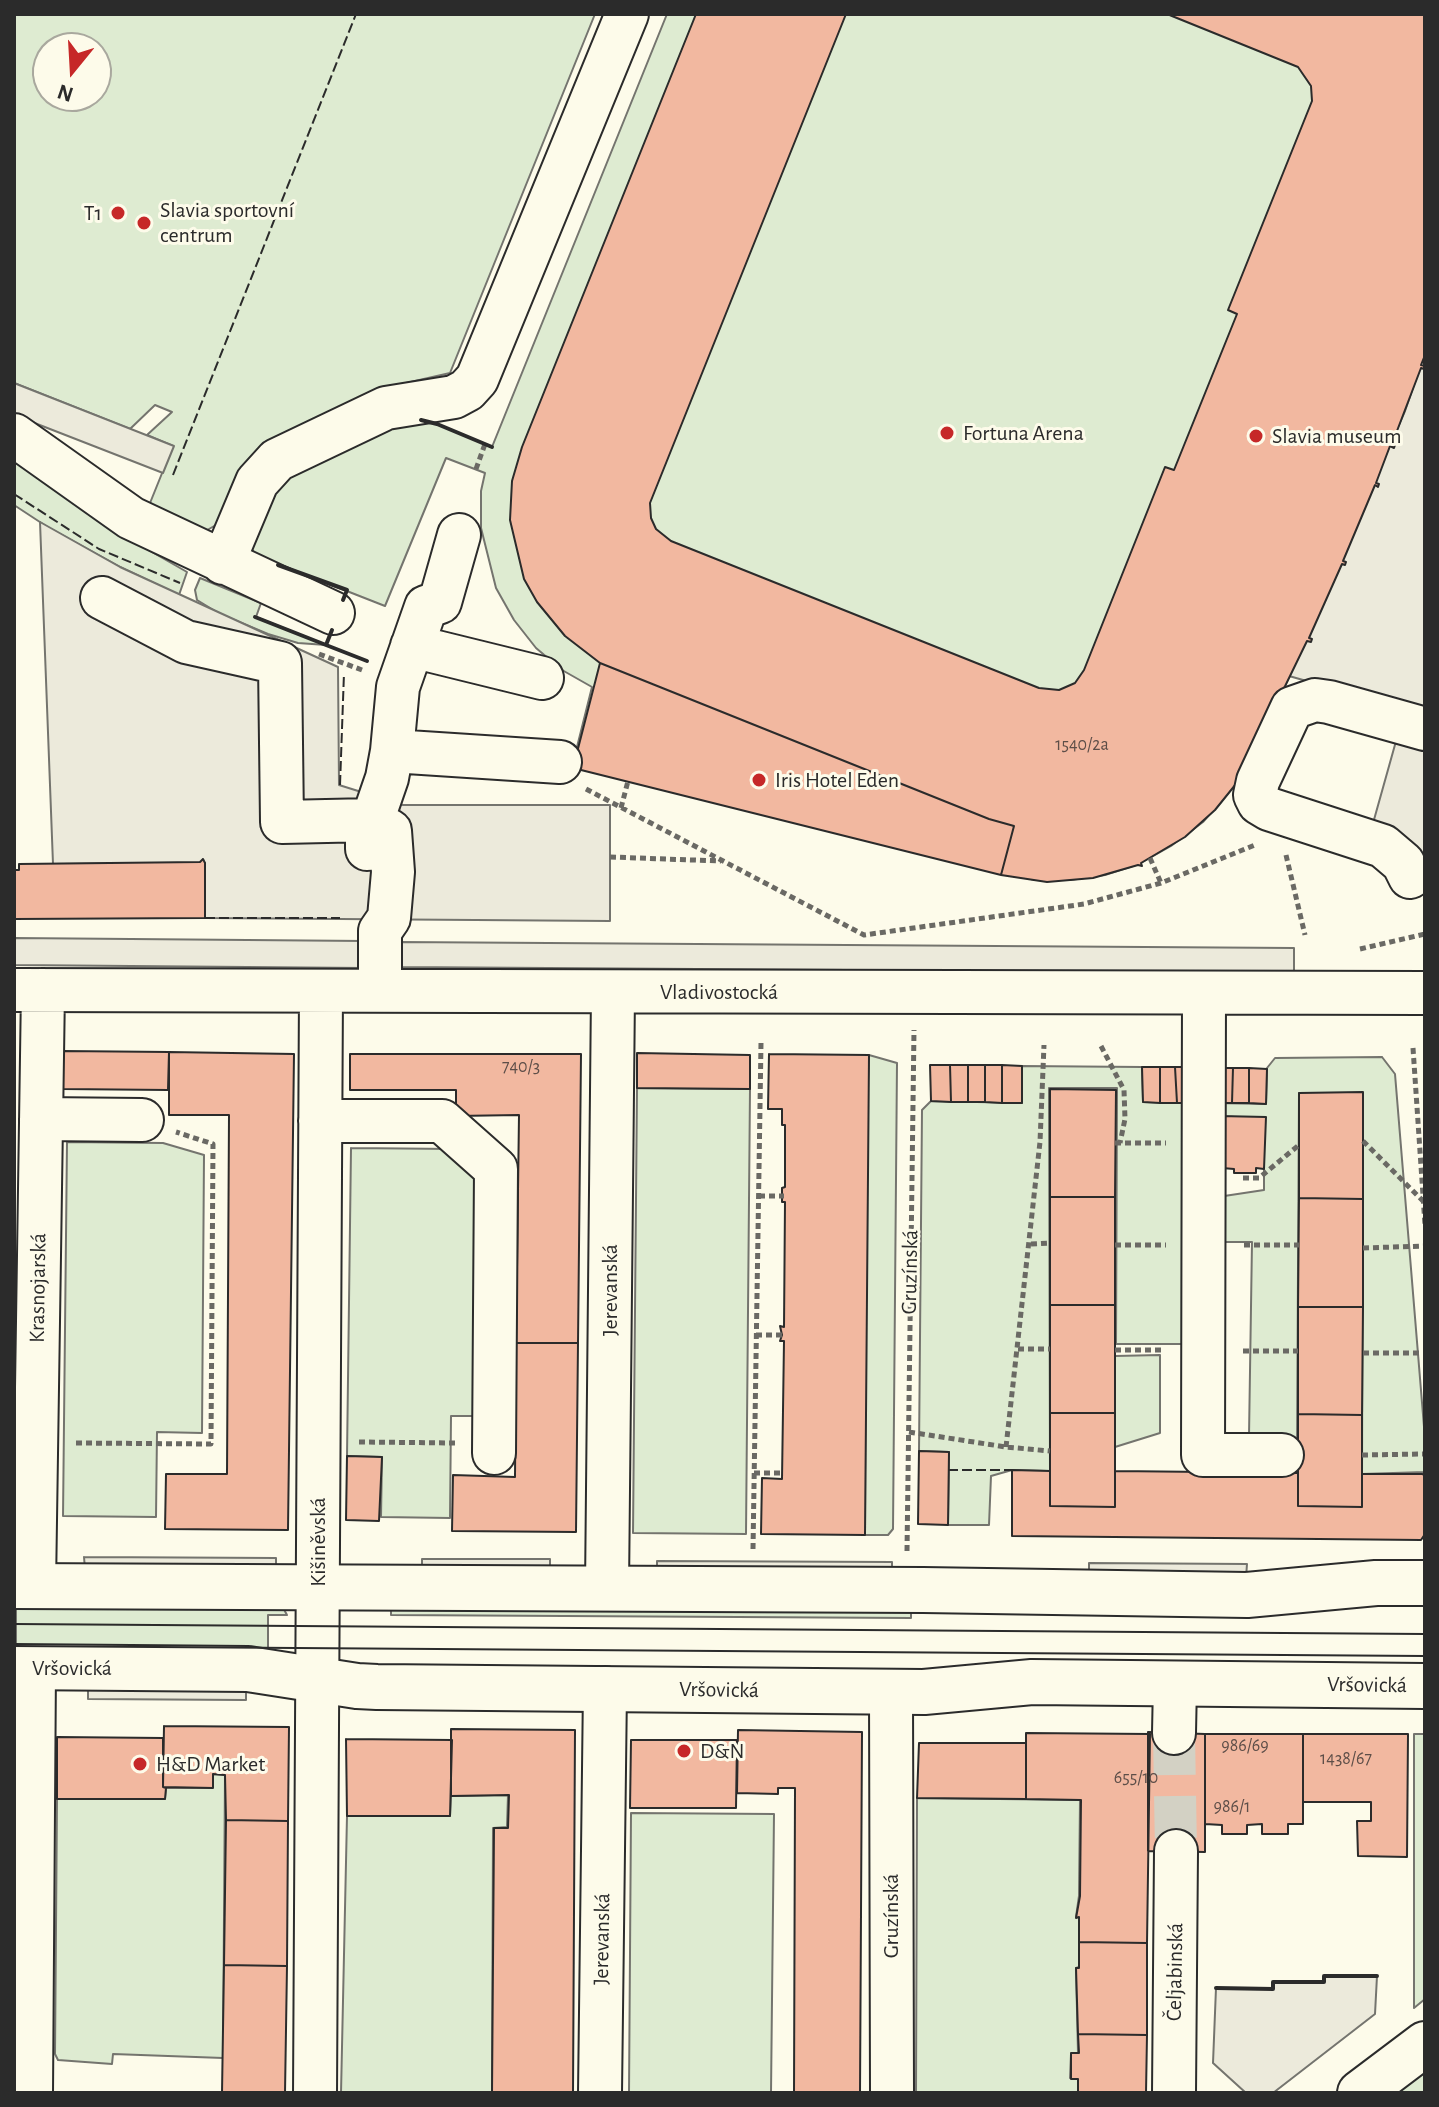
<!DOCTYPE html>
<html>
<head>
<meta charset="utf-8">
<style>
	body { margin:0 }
	#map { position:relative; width:1439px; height:2107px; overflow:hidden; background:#fdfbea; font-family:"Alegreya Sans",sans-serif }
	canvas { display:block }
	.frame { position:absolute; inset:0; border:16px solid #2b2b2b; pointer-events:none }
	.north { position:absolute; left:32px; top:32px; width:80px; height:80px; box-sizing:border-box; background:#fdfbea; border:2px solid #a9a89e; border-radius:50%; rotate:198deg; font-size:22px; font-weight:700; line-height:32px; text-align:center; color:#2b2b2b }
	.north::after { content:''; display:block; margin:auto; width:28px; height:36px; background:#c62828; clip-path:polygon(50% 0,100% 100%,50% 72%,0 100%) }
</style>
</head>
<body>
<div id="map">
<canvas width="1439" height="2107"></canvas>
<div class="frame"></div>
<div class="north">N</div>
</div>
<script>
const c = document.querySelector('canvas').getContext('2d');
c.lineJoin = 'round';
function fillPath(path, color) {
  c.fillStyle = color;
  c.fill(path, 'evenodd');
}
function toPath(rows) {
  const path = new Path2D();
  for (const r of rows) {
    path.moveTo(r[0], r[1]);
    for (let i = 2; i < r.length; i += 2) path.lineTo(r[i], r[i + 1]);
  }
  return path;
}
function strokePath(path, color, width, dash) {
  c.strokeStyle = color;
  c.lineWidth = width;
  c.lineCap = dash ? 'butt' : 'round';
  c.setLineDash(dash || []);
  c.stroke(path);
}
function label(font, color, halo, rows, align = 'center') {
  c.font = font + ' "Alegreya Sans",sans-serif';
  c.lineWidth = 6;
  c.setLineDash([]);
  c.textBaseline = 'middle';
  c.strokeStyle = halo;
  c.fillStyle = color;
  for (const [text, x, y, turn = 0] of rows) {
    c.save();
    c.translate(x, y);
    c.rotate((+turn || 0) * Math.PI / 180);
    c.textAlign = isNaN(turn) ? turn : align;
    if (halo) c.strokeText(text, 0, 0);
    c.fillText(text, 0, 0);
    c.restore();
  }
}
const green = toPath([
	[14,14,595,14,450,373,393,386,222,517,216,525,202,533,148,508,173,446,147,435,172,412,155,405,130,429,14,383,14,14],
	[48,48,96,48,96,96,48,96,48,48],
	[667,14,1425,14,1425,353,1405,411,1322,605,1259,742,1234,786,1203,822,1171,846,1139,864,1105,875,1070,880,1035,880,572,767,592,687,562,670,536,648,514,620,496,588,481,528,481,491,485,473,446,458,385,606,255,555,251,547,264,502,284,477,403,419,437,424,492,447,667,14],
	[14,459,124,536,187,572,179,595,120,567,49,528,14,505,14,459],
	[200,578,261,603,256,617,326,645,298,643,268,634,220,614,197,600,195,590,200,578],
	[869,1055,897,1063,893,1529,888,1535,865,1535,866,1132,869,1055],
	[1382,1057,1395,1074,1425,1439,1425,1472,1362,1474,1363,1093,1299,1093,1297,1447,1249,1436,1252,1242,1211,1242,1211,1198,1264,1190,1264,1119,1220,1116,1214,1103,1266,1104,1267,1068,1275,1058,1382,1057],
	[1022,1066,1142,1067,1143,1102,1194,1103,1190,1344,1116,1344,1117,1088,1049,1088,1050,1471,1012,1470,991,1476,989,1525,948,1525,949,1452,919,1451,922,1110,931,1101,1022,1103,1022,1066],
	[637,1088,750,1089,746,1534,633,1533,637,1088],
	[67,1142,163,1143,204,1155,202,1433,157,1432,156,1517,63,1516,67,1142],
	[351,1148,453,1149,478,1172,491,1416,451,1416,450,1518,381,1517,382,1457,347,1456,351,1148],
	[1160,1355,1160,1433,1115,1447,1115,1356,1160,1355],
	[16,1599,281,1604,287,1615,268,1615,268,1657,16,1656,16,1599],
	[391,1600,911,1603,911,1618,391,1615,391,1600],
	[1414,1734,1425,1734,1425,1999,1414,2008,1414,1734],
	[213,1774,225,1775,223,2058,113,2054,112,2064,58,2060,55,2054,57,1799,165,1799,166,1788,212,1788,213,1774],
	[508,1795,507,1827,493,1828,492,2093,341,2093,347,1816,450,1816,451,1796,508,1795],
	[917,1798,1080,1800,1079,1896,1076,1917,1079,1917,1079,1967,1076,1968,1078,2053,1071,2054,1070,2078,1078,2079,1078,2093,916,2093,917,1798],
	[631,1813,774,1814,771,2093,629,2093,631,1813],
	[1425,2068,1425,2093,1391,2093,1425,2068]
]);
fillPath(green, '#deebd1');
strokePath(green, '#74746e', 2);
const parking = toPath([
	[1425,353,1425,854,1370,834,1405,709,1289,676,1405,411,1425,353],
	[14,383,174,446,163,473,14,415,14,383],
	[40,522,120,567,338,667,339,785,403,805,610,805,610,921,205,918,205,863,53,864,40,522],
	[14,938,364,941,364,968,14,965,14,938],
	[399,942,1294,948,1294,973,399,967,399,942],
	[84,1557,276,1558,276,1571,85,1569,84,1557],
	[422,1559,550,1559,550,1572,422,1572,422,1559],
	[657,1561,892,1562,892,1574,657,1573,657,1561],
	[1089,1563,1247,1564,1246,1578,1089,1577,1089,1563],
	[88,1684,246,1685,246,1700,88,1699,88,1684],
	[1324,1976,1377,1976,1375,2014,1273,2093,1246,2093,1213,2063,1216,1988,1272,1989,1273,1982,1323,1982,1324,1976]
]);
fillPath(parking, '#eceadb');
strokePath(parking, '#74746e', 2);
const building = toPath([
	[696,14,846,14,650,503,651,518,656,529,671,541,1039,688,1059,690,1075,683,1084,670,1165,467,1174,470,1237,314,1228,310,1312,101,1311,86,1298,67,1167,14,1425,14,1425,355,1421,365,1425,366,1424,369,1421,368,1392,444,1395,445,1394,448,1390,446,1376,483,1379,484,1378,487,1375,485,1343,561,1346,562,1345,565,1342,564,1309,638,1312,639,1311,642,1307,641,1240,779,1215,810,1185,837,1141,863,1142,866,1138,865,1093,878,1047,882,1001,875,1014,826,989,819,600,663,565,636,537,602,524,579,510,520,512,481,522,447,696,14],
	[600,663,989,819,1014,826,1001,875,573,768,600,663],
	[203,859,205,863,205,918,14,919,14,870,19,870,19,864,200,862,203,859],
	[62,1051,169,1052,168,1090,62,1089,62,1051],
	[169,1052,294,1054,288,1530,165,1529,166,1474,227,1474,229,1115,169,1115,169,1052],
	[637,1053,750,1055,750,1089,637,1088,637,1053],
	[350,1054,581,1054,578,1343,516,1343,519,1115,456,1116,456,1090,350,1090,350,1054],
	[769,1054,869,1055,865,1535,761,1534,762,1478,782,1479,784,1341,780,1341,782,1335,780,1326,784,1327,785,1202,782,1202,782,1188,785,1187,785,1125,782,1125,782,1109,768,1109,769,1054],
	[930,1065,950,1065,951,1102,931,1101,930,1065],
	[950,1065,968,1065,968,1102,951,1102,950,1065],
	[968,1065,985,1065,985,1102,968,1102,968,1065],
	[985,1065,1002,1065,1002,1103,985,1102,985,1065],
	[1002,1065,1022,1066,1022,1103,1002,1103,1002,1065],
	[1142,1067,1160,1067,1160,1103,1143,1102,1142,1067],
	[1160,1067,1175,1067,1177,1103,1160,1103,1160,1067],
	[1175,1067,1193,1067,1194,1103,1177,1103,1175,1067],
	[1215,1068,1233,1068,1232,1103,1214,1103,1215,1068],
	[1233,1068,1249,1068,1249,1103,1232,1103,1233,1068],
	[1249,1068,1267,1069,1266,1104,1249,1103,1249,1068],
	[1050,1089,1116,1090,1115,1197,1050,1197,1050,1089],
	[1363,1092,1363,1199,1299,1198,1299,1093,1363,1092],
	[1220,1116,1266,1117,1264,1169,1256,1168,1256,1173,1234,1173,1234,1169,1222,1168,1220,1116],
	[1050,1197,1115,1197,1115,1305,1050,1305,1050,1197],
	[1299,1198,1363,1199,1363,1307,1298,1307,1299,1198],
	[1050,1305,1115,1305,1115,1413,1050,1413,1050,1305],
	[1298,1307,1363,1307,1362,1415,1298,1414,1298,1307],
	[516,1343,578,1343,576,1532,452,1531,453,1475,515,1477,516,1343],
	[1050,1413,1115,1413,1115,1507,1050,1506,1050,1413],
	[1298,1414,1362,1415,1362,1507,1298,1506,1298,1414],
	[919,1451,949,1452,948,1525,918,1524,919,1451],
	[347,1456,382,1457,379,1521,346,1520,347,1456],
	[1012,1470,1050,1471,1050,1506,1115,1507,1115,1471,1298,1473,1298,1506,1362,1507,1362,1474,1422,1474,1425,1475,1425,1534,1421,1540,1012,1536,1012,1470],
	[164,1726,289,1727,288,1821,226,1820,225,1775,213,1774,213,1788,163,1787,164,1726],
	[451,1729,575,1730,573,2093,492,2093,494,1828,508,1828,509,1795,451,1796,451,1729],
	[738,1730,862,1732,860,2093,794,2093,795,1788,778,1788,778,1794,737,1793,738,1730],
	[1148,1732,1205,1734,1205,1852,1148,1851,1148,1732],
	[1026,1733,1150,1734,1147,1943,1079,1942,1079,1917,1076,1918,1080,1896,1081,1800,1026,1799,1026,1733],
	[1205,1734,1303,1734,1303,1824,1288,1824,1288,1834,1262,1834,1262,1824,1247,1825,1247,1834,1222,1834,1222,1825,1205,1824,1205,1734],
	[1303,1734,1408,1734,1407,1857,1358,1856,1357,1821,1371,1821,1371,1802,1303,1802,1303,1734],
	[57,1737,163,1738,163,1787,166,1788,165,1799,57,1799,57,1737],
	[346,1739,452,1740,450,1816,347,1816,346,1739],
	[631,1740,737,1740,736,1808,630,1808,631,1740],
	[919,1743,1026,1743,1026,1799,917,1798,919,1743],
	[226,1820,288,1821,287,1966,224,1965,226,1820],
	[1079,1942,1147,1943,1147,2035,1078,2034,1076,1968,1079,1968,1079,1942],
	[224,1965,287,1966,285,2093,222,2093,224,1965],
	[1078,2034,1147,2035,1146,2093,1078,2093,1078,2079,1071,2079,1071,2053,1079,2053,1078,2034]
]);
fillPath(building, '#f2b8a0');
strokePath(building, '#2b2b2b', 2);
strokePath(toPath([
	[1174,1733,1176,1851]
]), '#d3d1c4', 42, [42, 21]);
const minor = toPath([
	[14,435,131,518,333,613],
	[223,563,257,482,277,460,386,408,454,397,467,390,477,379,627,14],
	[102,598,186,642,280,663,282,822,371,820,390,831,393,872,389,918,380,931,380,991],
	[412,646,542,678],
	[392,751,398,687,426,607,440,602,459,535],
	[367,849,367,836,387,778,392,751,560,762],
	[1410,877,1403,863,1383,846,1269,809,1259,803,1255,795,1258,781,1292,708,1315,700,1329,702,1425,729],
	[14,990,1425,993],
	[1204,993,1203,1455,1282,1455],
	[41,1119,142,1120],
	[320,1121,442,1121,496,1169,494,1453],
	[34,1586,43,990],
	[607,1588,613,992],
	[891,1692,892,2093],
	[1174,1733,1175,1683],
	[31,2093,34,1667],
	[315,2093,321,991],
	[600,2093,605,1688],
	[1174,2093,1176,1851]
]);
const major = toPath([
	[14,1586,923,1590,1247,1595,1376,1583,1425,1583],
	[14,1667,248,1669,357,1686,377,1687,924,1692,1032,1682,1425,1686],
	[1360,2093,1425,2044]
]);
strokePath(minor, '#2b2b2b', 46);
strokePath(major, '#2b2b2b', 48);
strokePath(toPath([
	[476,469,485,444],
	[319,654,362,670],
	[586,789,864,935,1084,904,1161,883,1255,845],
	[621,808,628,781],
	[1286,855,1305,935],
	[610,857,721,861],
	[1150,858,1161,883],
	[1360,949,1425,934],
	[1101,1046,1124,1090,1125,1119,1120,1143],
	[1413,1048,1425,1225],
	[1363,1141,1423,1201],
	[1115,1143,1166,1143],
	[1243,1178,1259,1178,1299,1145],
	[759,1196,784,1196],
	[1031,1244,1050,1243],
	[1115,1245,1166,1245],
	[1244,1245,1299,1245],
	[1363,1248,1425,1246],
	[756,1335,782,1335],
	[1018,1349,1050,1349],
	[1115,1350,1165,1350],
	[1243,1351,1298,1351],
	[1363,1353,1425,1353],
	[909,1432,1006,1447,1050,1451],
	[359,1442,457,1443],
	[76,1443,211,1444,213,1144,176,1132],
	[1006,1447,1040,1142,1044,1045],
	[1362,1455,1425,1454],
	[754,1473,782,1473],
	[753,1549,761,1043],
	[907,1551,914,1030]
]), '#6a6964', 5, [6, 4]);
strokePath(minor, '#fdfbea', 42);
strokePath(major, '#fdfbea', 44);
strokePath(toPath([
	[14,1624,1425,1634],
	[14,1646,1425,1656]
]), '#2b2b2b', 2);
strokePath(toPath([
	[173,475,356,14],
	[14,494,99,549,180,583],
	[340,785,344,673],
	[205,918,340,918],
	[948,1470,1012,1470]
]), '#2b2b2b', 2, [10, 4]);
strokePath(toPath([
	[421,420,437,424,492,447],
	[278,565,347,590,343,600],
	[255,617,326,645,332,630],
	[326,645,367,661],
	[1216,1988,1273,1989,1273,1982,1324,1982,1324,1976,1377,1976]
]), '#2b2b2b', 4);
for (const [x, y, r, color] of [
	[118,213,8,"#c62828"],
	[144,223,8,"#c62828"],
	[947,433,8,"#c62828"],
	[1256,436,8,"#c62828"],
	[759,780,8,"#c62828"],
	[684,1751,8,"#c62828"],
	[140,1764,8,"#c62828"]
]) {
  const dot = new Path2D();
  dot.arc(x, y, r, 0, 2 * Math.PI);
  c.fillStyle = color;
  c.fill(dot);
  strokePath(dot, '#fdfbea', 3);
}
label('18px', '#5d4e48', null, [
	["1540/2a",1082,745],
	["740/3",521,1067],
	["986/69",1245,1746],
	["1438/67",1346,1759],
	["655/10",1136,1778],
	["986/1",1232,1807]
]);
label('22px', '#2b2b2b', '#fdfbea', [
	["Slavia sportovní",160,210],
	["centrum",160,235],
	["T1",102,213,"right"],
	["Fortuna Arena",963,433],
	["Slavia museum",1272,436],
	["Iris Hotel Eden",775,780],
	["D&N",700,1751],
	["H&D Market",156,1764]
], 'left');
label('22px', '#2b2b2b', '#fdfbea', [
	["Vladivostocká",719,992],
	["Gruzínská",910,1272,-89],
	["Krasnojarská",38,1288,-89],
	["Jerevanská",610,1290,-90],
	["Kišiněvská",318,1542,-90],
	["Vršovická",72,1668],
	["Vršovická",1367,1685,1],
	["Vršovická",719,1690,1],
	["Gruzínská",891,1916,-90],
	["Jerevanská",602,1939,-89],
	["Čeljabinská",1175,1972,-89]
]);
</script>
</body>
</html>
